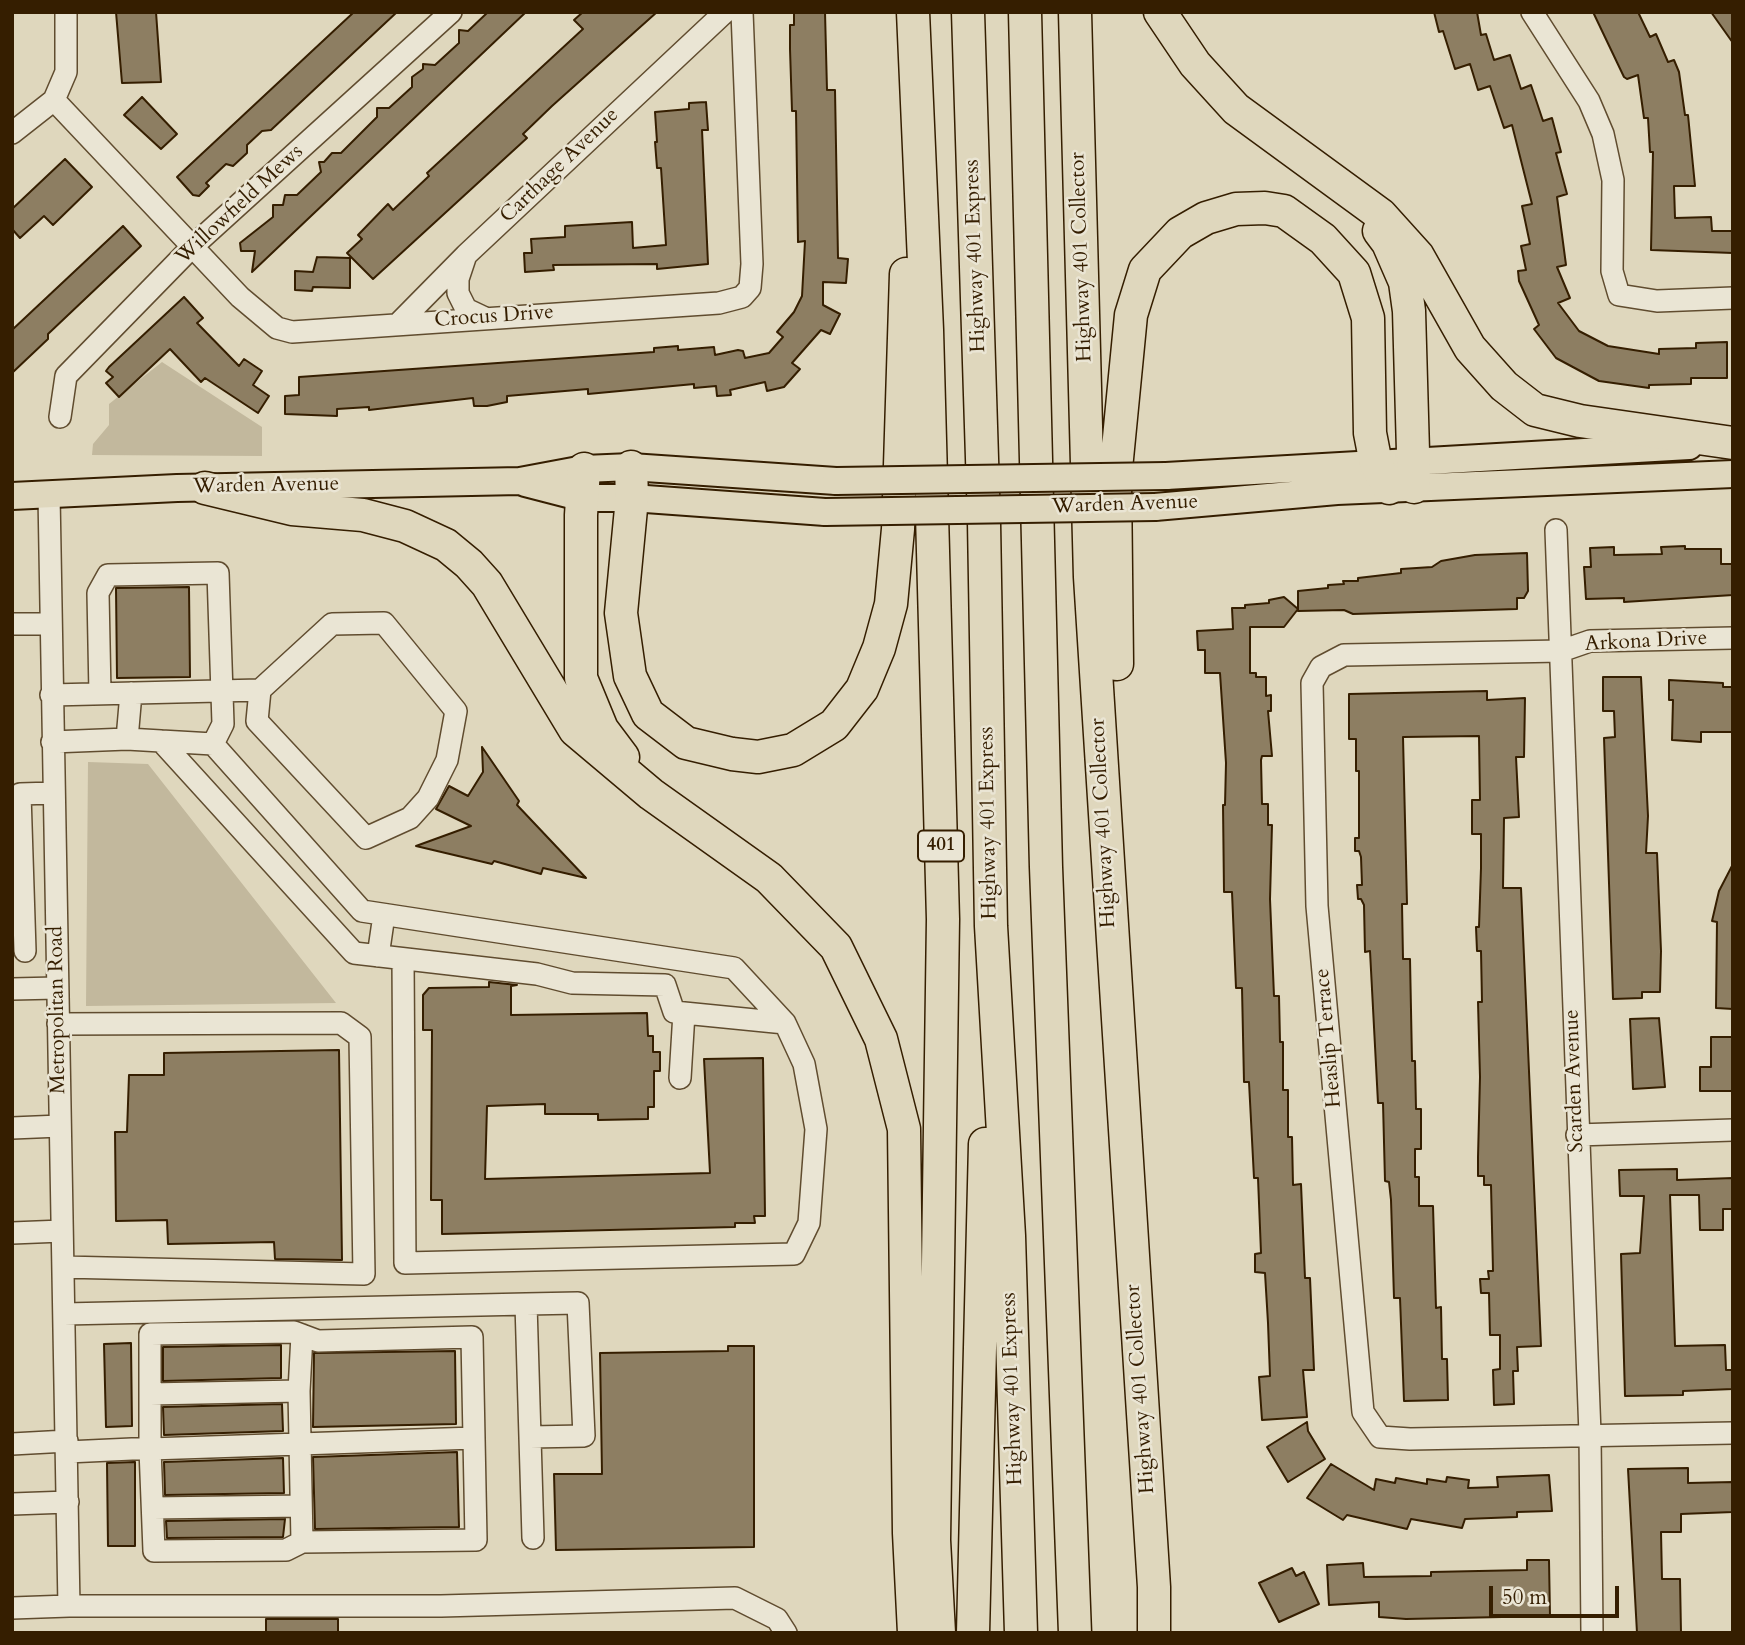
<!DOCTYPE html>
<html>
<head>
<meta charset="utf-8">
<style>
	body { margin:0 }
	#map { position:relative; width:1745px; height:1645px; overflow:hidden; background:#dfd7bd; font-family:Cardo,serif }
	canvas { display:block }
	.frame { position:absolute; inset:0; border:14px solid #351e00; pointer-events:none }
	.scale { position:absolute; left:1489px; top:1586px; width:130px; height:32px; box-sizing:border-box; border:4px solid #351e00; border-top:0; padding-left:9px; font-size:21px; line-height:24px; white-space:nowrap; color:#351e00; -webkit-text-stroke:5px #eae5d4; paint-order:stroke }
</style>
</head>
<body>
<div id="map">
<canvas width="1745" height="1645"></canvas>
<div class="frame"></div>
<div class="scale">50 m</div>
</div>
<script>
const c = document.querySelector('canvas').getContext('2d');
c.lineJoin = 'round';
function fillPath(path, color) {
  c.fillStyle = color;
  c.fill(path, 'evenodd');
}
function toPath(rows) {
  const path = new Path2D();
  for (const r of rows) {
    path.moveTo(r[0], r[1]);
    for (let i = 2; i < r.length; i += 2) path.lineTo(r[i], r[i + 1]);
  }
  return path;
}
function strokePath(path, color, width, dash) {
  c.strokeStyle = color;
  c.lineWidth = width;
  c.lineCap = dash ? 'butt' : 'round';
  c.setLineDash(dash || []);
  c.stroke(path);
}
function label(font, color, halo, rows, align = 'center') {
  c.font = font + ' Cardo,serif';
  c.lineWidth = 5;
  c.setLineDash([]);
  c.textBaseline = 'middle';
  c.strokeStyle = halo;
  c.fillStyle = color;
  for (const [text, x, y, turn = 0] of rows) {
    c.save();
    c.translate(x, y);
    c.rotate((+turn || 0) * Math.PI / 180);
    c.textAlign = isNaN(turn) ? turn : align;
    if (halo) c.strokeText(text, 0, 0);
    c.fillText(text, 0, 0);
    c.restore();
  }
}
fillPath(toPath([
	[162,362,262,427,262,456,92,455,93,444,109,425,109,404],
	[88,762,148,764,336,1003,86,1006]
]), '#c2b89d');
const building = toPath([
	[116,12,156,12,161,82,122,83,116,12],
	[354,12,397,12,271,130,262,131,247,145,247,153,233,166,226,164,206,183,209,186,199,196,193,195,177,177,354,12],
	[488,12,526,12,252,272,255,251,241,251,240,243,273,217,273,205,283,205,285,195,297,195,321,172,319,162,324,162,332,153,341,153,377,117,377,108,389,108,412,87,412,77,423,69,423,64,435,65,459,43,459,30,468,31,488,12],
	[583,12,657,12,552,106,523,134,527,138,373,279,347,253,362,239,358,235,388,204,393,210,429,176,427,173,583,29,574,20,583,12],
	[794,12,825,12,827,90,835,90,838,258,848,259,846,283,823,282,823,305,840,314,830,334,821,330,792,363,800,369,784,387,767,391,765,382,730,390,731,395,717,396,716,386,694,388,694,384,588,394,588,389,507,396,507,402,487,406,474,406,473,398,369,410,369,407,337,409,337,416,285,414,285,396,299,395,299,377,654,352,654,348,678,346,678,350,714,347,715,355,738,350,743,351,745,358,769,353,783,337,777,332,794,312,802,296,805,241,798,242,796,111,792,111,790,49,790,25,794,25,794,12],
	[1434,12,1477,12,1481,35,1486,34,1494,60,1510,55,1521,89,1531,85,1543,121,1552,118,1561,152,1556,153,1567,194,1557,197,1566,265,1557,267,1570,298,1558,303,1579,331,1608,346,1659,354,1659,349,1696,348,1696,343,1727,342,1727,378,1691,378,1691,384,1649,385,1649,388,1599,381,1556,358,1534,329,1539,325,1519,281,1518,271,1526,270,1521,246,1530,244,1522,206,1532,204,1512,125,1504,128,1490,86,1478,90,1470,64,1455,69,1443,31,1439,32,1434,12],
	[1593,12,1638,12,1650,37,1656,34,1668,62,1674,60,1679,72,1685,115,1688,115,1695,186,1674,186,1675,218,1711,217,1712,231,1733,231,1733,253,1651,250,1653,152,1650,152,1648,118,1644,118,1638,75,1627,79,1624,77,1593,12],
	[1711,12,1733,12,1733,43,1711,12],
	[142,97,177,134,161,149,124,115,142,97],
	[706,102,708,130,702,130,708,264,657,269,657,264,553,265,554,270,525,272,524,253,532,253,531,239,565,237,565,226,632,222,633,248,666,245,661,168,657,168,655,142,657,142,655,112,689,109,689,103,706,102],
	[65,159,92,187,53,225,44,216,20,238,12,229,12,209,65,159],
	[123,226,141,246,48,334,48,339,12,373,12,330,123,226],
	[317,257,350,258,350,288,313,287,312,291,295,290,295,271,313,272,317,257],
	[184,297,203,318,197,323,239,366,244,359,262,371,253,385,269,396,258,413,205,378,201,382,170,349,119,397,106,383,113,377,106,371,109,367,184,297],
	[1685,546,1685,549,1721,549,1721,564,1733,564,1733,595,1624,602,1624,598,1586,599,1584,567,1591,567,1590,548,1614,547,1614,555,1662,554,1661,547,1685,546],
	[1527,553,1528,591,1524,598,1517,598,1517,609,1353,614,1344,610,1298,611,1298,591,1328,588,1328,585,1344,584,1343,581,1358,581,1358,578,1401,573,1401,569,1432,567,1441,561,1475,555,1527,553],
	[189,587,190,677,117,678,116,588,189,587],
	[1284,597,1298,609,1284,627,1250,627,1250,673,1256,673,1256,677,1266,677,1266,696,1271,695,1271,711,1268,711,1272,756,1262,756,1261,760,1262,804,1268,804,1268,825,1272,825,1270,899,1274,996,1279,996,1280,1042,1283,1042,1283,1090,1288,1090,1288,1137,1292,1137,1293,1185,1301,1184,1305,1278,1310,1278,1314,1370,1303,1370,1307,1417,1262,1420,1259,1377,1270,1376,1268,1323,1265,1273,1255,1272,1255,1254,1261,1253,1258,1178,1254,1178,1249,1082,1244,1082,1242,988,1236,988,1232,892,1224,892,1223,805,1225,805,1226,763,1220,673,1205,673,1205,650,1198,650,1197,631,1233,629,1232,608,1245,608,1245,605,1269,603,1269,600,1284,597],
	[1603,677,1641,677,1648,816,1646,853,1657,853,1661,951,1660,992,1642,992,1642,998,1613,999,1604,738,1615,737,1614,711,1603,711,1603,677],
	[1669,680,1723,683,1723,687,1733,687,1733,732,1701,732,1701,742,1672,740,1673,700,1669,700,1669,680],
	[1487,691,1487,700,1525,698,1524,757,1516,757,1519,817,1504,818,1503,888,1521,888,1541,1346,1517,1347,1518,1371,1513,1371,1514,1404,1494,1405,1493,1370,1500,1369,1500,1335,1490,1335,1489,1293,1481,1293,1480,1279,1489,1279,1488,1271,1493,1271,1491,1185,1484,1185,1484,1176,1478,1176,1478,1157,1480,1077,1478,1002,1482,1002,1481,951,1477,951,1476,927,1479,927,1481,868,1481,834,1472,834,1472,800,1480,800,1479,736,1403,737,1407,904,1402,904,1403,959,1410,959,1412,1061,1415,1061,1416,1109,1421,1109,1421,1149,1415,1149,1415,1177,1419,1177,1419,1206,1433,1206,1436,1308,1441,1307,1442,1359,1447,1359,1448,1400,1404,1401,1400,1298,1394,1298,1391,1200,1389,1182,1385,1181,1383,1103,1378,1103,1370,951,1365,952,1364,905,1361,899,1358,899,1357,885,1362,885,1361,857,1359,851,1355,851,1355,838,1359,838,1359,771,1356,771,1356,739,1349,739,1349,694,1487,691],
	[482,747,519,801,517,805,586,878,543,868,541,874,494,861,492,864,416,846,471,826,436,809,449,786,468,796,483,772,482,747],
	[1733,864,1733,1009,1716,1008,1717,922,1712,921,1719,891,1733,864],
	[489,982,517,985,511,986,511,1015,647,1013,648,1036,653,1036,653,1052,660,1052,660,1071,654,1071,654,1107,648,1107,648,1119,598,1120,598,1114,545,1114,545,1104,487,1106,485,1179,710,1173,704,1059,763,1058,765,1216,754,1216,755,1223,735,1223,735,1227,442,1234,442,1200,431,1200,432,1030,423,1030,423,995,429,988,489,987,489,982],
	[1659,1018,1665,1087,1633,1089,1630,1019,1659,1018],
	[1711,1037,1733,1037,1733,1091,1700,1091,1700,1067,1711,1067,1711,1037],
	[339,1050,342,1260,275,1259,274,1242,168,1244,167,1220,116,1221,115,1132,127,1132,129,1075,164,1075,164,1053,339,1050],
	[1677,1169,1677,1180,1733,1178,1733,1209,1723,1209,1723,1230,1700,1230,1699,1195,1670,1195,1675,1346,1725,1345,1726,1370,1733,1370,1733,1389,1683,1391,1683,1395,1625,1396,1621,1254,1640,1253,1644,1196,1620,1196,1619,1170,1677,1169],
	[131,1343,132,1426,106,1427,104,1344,131,1343],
	[281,1345,281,1378,163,1381,163,1347,281,1345],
	[728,1346,754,1346,754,1547,556,1550,554,1474,602,1474,600,1353,728,1351,728,1346],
	[455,1351,456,1424,313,1427,314,1353,455,1351],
	[282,1404,283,1431,164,1435,163,1407,282,1404],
	[1307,1422,1308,1431,1325,1459,1288,1482,1267,1447,1307,1422],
	[457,1452,459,1527,315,1529,313,1457,457,1452],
	[283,1458,284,1493,165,1495,164,1462,283,1458],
	[135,1462,135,1546,108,1546,107,1463,135,1462],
	[1331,1464,1374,1490,1376,1479,1395,1483,1396,1478,1427,1484,1427,1479,1446,1482,1447,1477,1469,1480,1468,1488,1498,1487,1497,1477,1549,1475,1552,1511,1517,1512,1517,1517,1465,1519,1462,1528,1411,1519,1407,1529,1347,1515,1343,1520,1307,1498,1331,1464],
	[1688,1468,1688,1483,1733,1482,1733,1512,1681,1514,1681,1532,1661,1532,1662,1579,1680,1579,1681,1633,1637,1633,1628,1469,1688,1468],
	[285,1519,283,1537,167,1538,166,1521,285,1519],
	[1527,1560,1549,1560,1550,1616,1406,1619,1379,1617,1379,1602,1329,1605,1327,1565,1363,1563,1364,1577,1431,1576,1431,1572,1527,1570,1527,1560],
	[1292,1568,1296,1576,1304,1572,1319,1604,1279,1622,1259,1583,1292,1568],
	[266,1619,338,1619,338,1633,266,1633,266,1619]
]);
fillPath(building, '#8d7e62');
strokePath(building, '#351e00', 2);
const minor = toPath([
	[1532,12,1589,101,1603,134,1613,180,1612,271,1619,295,1657,301,1733,298],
	[54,100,240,297,277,328,292,332,719,303,742,297,750,288,752,264,742,12],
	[12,133,54,100,66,72,66,12],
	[465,258,458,279,458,293,466,309,485,318],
	[398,324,466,255,725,12],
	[60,417,66,376,192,247,451,12],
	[49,495,69,1606,441,1606,735,1598,777,1619,786,1633],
	[1556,530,1590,1434,1592,1633],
	[12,624,49,624],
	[1733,638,1590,641,1561,651,1344,655,1321,667,1312,683,1317,906,1363,1412,1380,1437,1410,1439,1733,1433],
	[100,694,98,593,108,575,218,573,223,724,213,744],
	[51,695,260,690,332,624,384,623,456,711,447,760,428,798,410,818,366,838,257,721,260,690],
	[127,739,131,693],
	[161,741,213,744,362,911,734,968,785,1023],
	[52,742,127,739,161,741,354,953,537,974,572,983,665,985,674,1012,785,1023,804,1064,816,1129,809,1223,794,1254,405,1263,403,959],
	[25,951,20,794,53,793],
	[378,956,384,915],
	[12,989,57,988],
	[58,1024,341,1023,360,1037,364,1274,63,1267],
	[680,1078,684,1013],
	[12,1128,60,1126],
	[1577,1135,1733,1130],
	[12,1233,62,1231],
	[526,1304,578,1303,584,1436,530,1437],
	[64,1314,526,1304,533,1538],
	[299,1391,302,1335],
	[150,1394,299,1391,302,1542],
	[12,1444,67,1441],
	[67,1452,132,1449,150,1449,300,1444,474,1438,476,1540,302,1542,286,1550,154,1551,150,1449,150,1334,294,1332,318,1341,472,1337,474,1438],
	[12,1504,68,1502],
	[153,1508,301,1506],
	[12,1608,69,1606]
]);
const major = toPath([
	[1166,476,1689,446],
	[525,483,583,498,632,498,825,512],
	[12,496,177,488,520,481,584,469,631,467,836,481],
	[1155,507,1337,491,1733,474]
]);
const highway = toPath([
	[913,12,927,330,943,919,934,1540,939,1633],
	[968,12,984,522,991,926,1009,1236,1021,1633],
	[1025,12,1046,867,1075,1633],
	[1075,12,1090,577,1154,1587,1154,1633],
	[1160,12,1195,64,1236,109,1381,215,1418,256,1470,348,1504,386,1535,410,1580,421,1733,443],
	[1379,231,1388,243,1405,282,1409,311,1414,487],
	[631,467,632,498,621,613,630,676,648,714,686,743,732,754,758,757,793,750,834,725,862,689,879,648,891,604,898,529,906,274],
	[584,469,581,515,581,678,602,729,623,757],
	[205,488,292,509,363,515,405,526,446,545,469,564,487,584,575,730,651,794,769,878,836,947,881,1039,904,1129,909,1533,914,1633],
	[1117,664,1115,479,1131,315,1145,270,1180,233,1206,218,1236,209,1265,208,1284,211,1323,239,1354,273,1368,318,1370,433,1376,464,1389,488],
	[973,1633,985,1144]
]);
strokePath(minor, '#604c2f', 24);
strokePath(major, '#351e00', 30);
strokePath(highway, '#351e00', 35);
strokePath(minor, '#eae5d4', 21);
strokePath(major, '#dfd7bd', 26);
strokePath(highway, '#dfd7bd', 32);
const majorBridge = toPath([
	[836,481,1166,476],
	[825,512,1155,507]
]);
strokePath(majorBridge, '#351e00', 30, []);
strokePath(majorBridge, '#dfd7bd', 26);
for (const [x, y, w] of [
	[941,846,46]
]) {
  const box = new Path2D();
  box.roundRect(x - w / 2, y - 15.5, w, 31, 5);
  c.fillStyle = '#eae5d4';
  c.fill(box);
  strokePath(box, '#351e00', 2);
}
label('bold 19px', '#351e00', null, [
	["401",941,846]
]);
label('21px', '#351e00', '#eae5d4', [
	["Carthage Avenue",560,166,-44],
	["Willowfield Mews",240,205,-43],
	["Highway 401 Express",976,256,-92],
	["Highway 401 Collector",1082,257,-92],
	["Crocus Drive",494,317,-4],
	["Warden Avenue",266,486,-1],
	["Warden Avenue",1125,505,-2],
	["Arkona Drive",1646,642,-3],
	["Highway 401 Express",989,823,-91],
	["Highway 401 Collector",1104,823,-93],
	["Metropolitan Road",58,1010,-91],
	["Heaslip Terrace",1329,1038,-95],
	["Scarden Avenue",1575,1081,-92],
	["Highway 401 Express",1013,1389,-92],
	["Highway 401 Collector",1141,1389,-94]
]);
</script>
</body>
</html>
